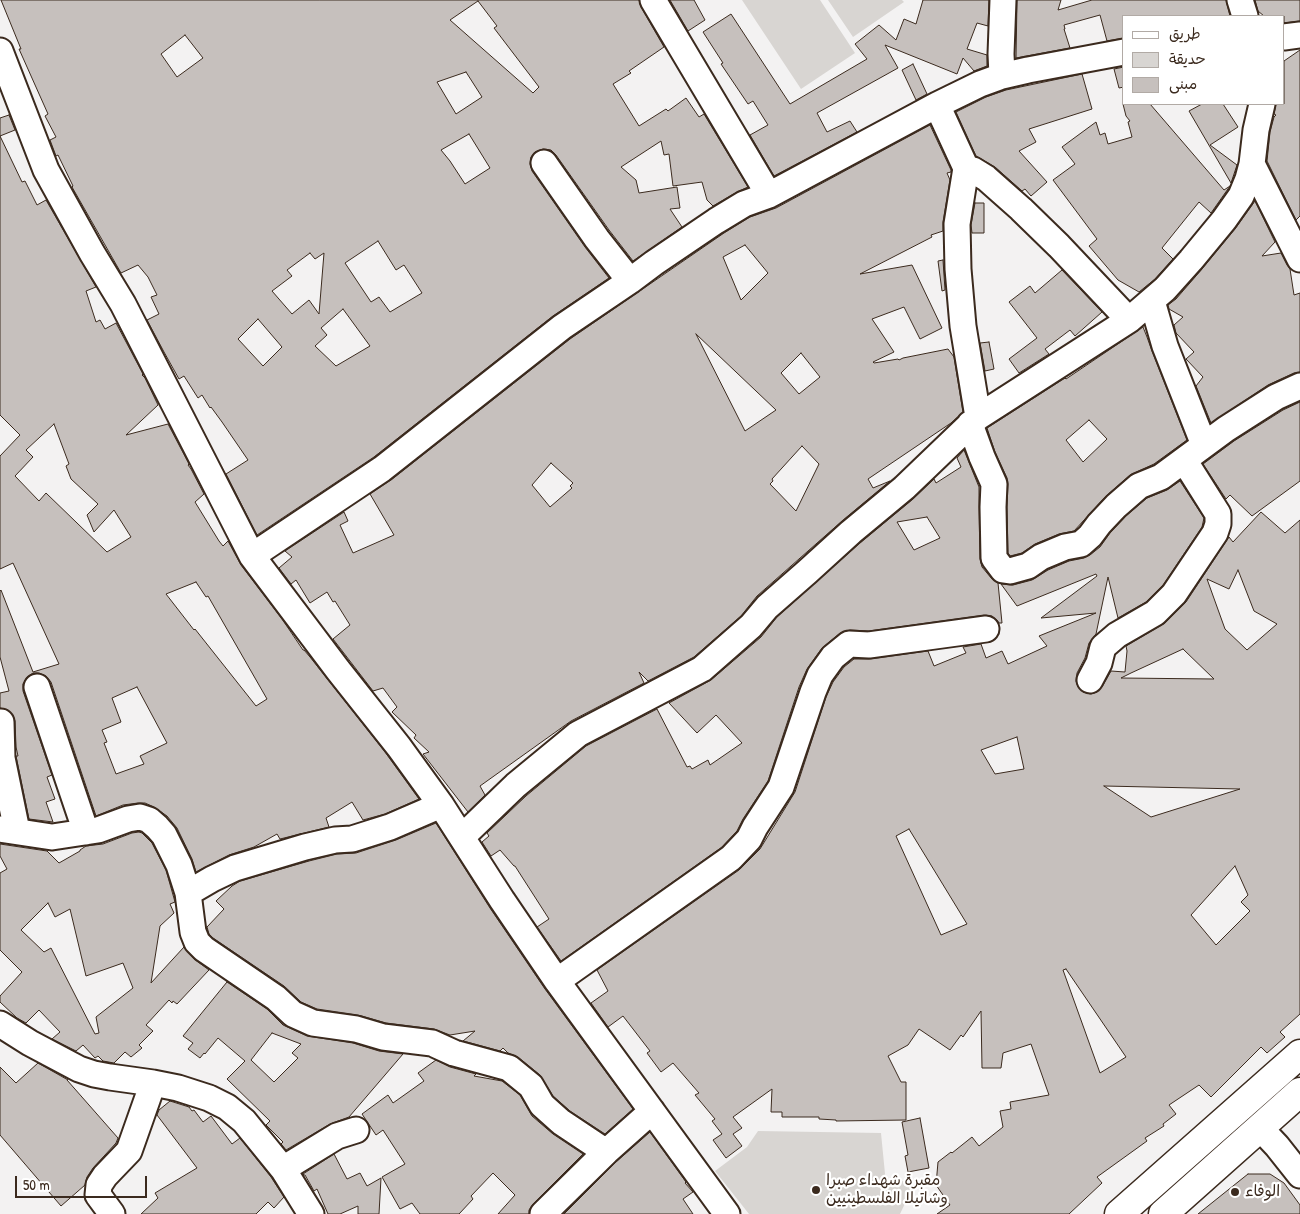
<!DOCTYPE html>
<html>
<head>
<meta charset="utf-8">
<style>
	body { margin:0 }
	#map { position:relative; width:1300px; height:1214px; overflow:hidden; background:#f3f2f2; font-family:"Patrick Hand","Playpen Sans Arabic",sans-serif }
	canvas { display:block }
	.legend { position:absolute; left:1122px; top:15px; width:162px; height:90px; box-sizing:border-box; background:#fff; border:1px solid #b1aaa5; margin:0; padding:6px 9px; list-style:none; font-size:15px; color:#3b2a1e }
	.legend li { display:flex; align-items:center; gap:10px; height:25px }
	.legend b { width:25px; border:1px solid #b1aaa5 }
	.scale { position:absolute; left:15px; top:1176px; width:132px; height:22px; box-sizing:border-box; border:2px solid #3b2a1e; border-top:0; padding-left:6px; font-size:15px; line-height:18px; white-space:nowrap; color:#3b2a1e; -webkit-text-stroke:4px #fff; paint-order:stroke }
</style>
</head>
<body>
<div id="map">
<canvas width="1300" height="1214"></canvas>
<ul class="legend">
<li><b style="height:6px;background:#fff"></b>طريق</li>
<li><b style="height:14px;background:#d8d5d2"></b>حديقة</li>
<li><b style="height:14px;background:#c6c0bd"></b>مبنى</li>
</ul>
<div class="scale">50 m</div>
</div>
<script>
const c = document.querySelector('canvas').getContext('2d');
c.lineJoin = 'round';
function fillPath(path, color) {
  c.fillStyle = color;
  c.fill(path, 'evenodd');
}
function toPath(rows) {
  const path = new Path2D();
  for (const r of rows) {
    path.moveTo(r[0], r[1]);
    for (let i = 2; i < r.length; i += 2) path.lineTo(r[i], r[i + 1]);
  }
  return path;
}
function strokePath(path, color, width, dash) {
  c.strokeStyle = color;
  c.lineWidth = width;
  c.lineCap = dash ? 'butt' : 'round';
  c.setLineDash(dash || []);
  c.stroke(path);
}
function label(font, color, halo, rows, align = 'center') {
  c.font = font + ' "Patrick Hand","Playpen Sans Arabic",sans-serif';
  c.lineWidth = 4.5;
  c.setLineDash([]);
  c.textBaseline = 'middle';
  c.strokeStyle = halo;
  c.fillStyle = color;
  for (const [text, x, y, turn = 0] of rows) {
    c.save();
    c.translate(x, y);
    c.rotate((+turn || 0) * Math.PI / 180);
    c.textAlign = isNaN(turn) ? turn : align;
    if (halo) c.strokeText(text, 0, 0);
    c.fillText(text, 0, 0);
    c.restore();
  }
}
fillPath(toPath([
	[742,0,820,0,855,53,801,89],
	[828,0,902,0,904,2,853,37],
	[758,1131,881,1133,886,1184,910,1180,910,1193,900,1214,749,1214,715,1171,747,1147]
]), '#d8d5d2');
const building = toPath([
	[1,0,639,0,641,7,664,47,629,71,631,73,613,84,639,126,666,109,668,111,686,98,699,117,704,114,748,187,737,192,713,206,707,200,702,182,673,186,669,154,664,155,661,141,621,167,636,180,639,193,677,187,680,208,670,209,682,227,633,261,609,230,556,155,551,150,543,149,535,152,531,157,530,164,532,171,585,247,609,278,553,316,374,457,257,535,226,474,248,460,222,422,211,407,210,408,202,395,198,398,184,376,179,379,164,352,147,320,159,314,151,297,157,295,148,277,138,265,121,273,72,187,73,186,58,155,56,156,50,140,56,137,45,116,48,114,19,49,21,49,1,0],
	[478,1,497,26,494,28,539,87,533,93,450,20,478,1],
	[185,35,203,58,177,77,161,54,185,35],
	[466,72,482,97,456,114,437,82,466,72],
	[469,134,490,168,465,184,450,161,441,150,469,134],
	[378,241,396,270,404,265,422,293,390,312,379,297,371,302,345,263,378,241],
	[310,253,315,259,324,253,319,314,309,300,292,314,272,291,292,276,287,270,310,253],
	[343,309,370,346,336,366,315,346,327,335,321,328,343,309],
	[258,319,282,347,263,366,238,339,258,319],
	[670,0,694,0,705,20,688,31,670,0],
	[923,0,989,0,988,26,977,23,967,49,987,55,987,66,974,71,963,58,957,74,885,45,898,68,817,113,827,132,850,121,857,132,774,176,750,135,768,125,753,101,748,104,721,64,723,63,703,32,731,14,790,104,867,59,855,44,879,25,896,40,904,19,916,24,923,0],
	[1017,0,1061,0,1058,10,1092,0,1226,0,1230,16,1124,16,1124,38,1107,41,1100,15,1064,25,1065,29,1064,29,1070,48,1016,58,1017,0],
	[1255,0,1300,0,1300,21,1284,23,1284,16,1264,16,1258,11,1255,0],
	[1300,50,1300,216,1296,220,1267,161,1270,132,1274,117,1276,115,1274,114,1276,104,1284,104,1284,61,1300,50],
	[913,64,927,94,916,100,902,70,913,64],
	[1124,67,1124,87,1119,88,1114,69,1124,67],
	[1082,74,1092,109,1029,129,1036,142,1019,151,1047,182,1031,196,1025,189,1022,191,995,167,976,156,956,112,986,97,1006,90,1082,74],
	[1123,104,1150,104,1224,190,1230,186,1211,213,1199,202,1162,248,1173,259,1155,279,1139,292,1118,280,1089,246,1097,239,1053,180,1075,164,1062,147,1096,122,1100,135,1105,133,1108,144,1132,137,1128,122,1130,121,1126,116,1123,104],
	[1202,104,1223,104,1238,127,1210,145,1237,165,1231,183,1189,111,1202,104],
	[9,115,15,130,0,136,22,182,25,181,37,205,46,200,96,287,86,291,96,322,100,320,105,329,116,323,143,374,142,375,145,378,158,405,126,435,168,424,189,464,188,465,191,469,204,494,195,502,219,541,223,546,228,541,241,565,282,619,303,650,304,650,310,657,385,752,419,799,385,814,363,820,352,802,326,818,329,827,280,839,277,834,254,847,229,855,196,872,192,859,177,828,167,816,154,807,145,803,138,803,123,805,96,816,51,682,46,676,39,673,33,673,27,677,23,684,23,691,52,775,47,777,55,799,46,802,53,822,29,819,16,756,18,756,16,747,15,721,13,715,8,710,0,708,0,693,9,691,0,657,0,591,1,590,33,672,59,664,13,563,0,569,0,456,20,435,0,415,0,118,9,115],
	[54,424,69,464,66,466,71,479,98,504,87,515,94,532,114,510,131,537,107,552,46,493,39,501,15,476,33,457,26,450,54,424],
	[196,582,206,597,208,596,267,699,256,706,195,629,194,630,166,594,196,582],
	[137,687,167,743,140,756,144,764,116,774,104,743,107,742,102,730,121,722,112,698,137,687],
	[930,125,951,170,951,172,947,173,950,180,943,222,943,231,931,235,932,237,860,274,912,265,942,328,920,339,904,307,872,319,894,352,873,362,874,363,898,359,899,360,903,358,948,349,954,357,963,412,951,423,868,479,873,488,890,481,842,521,757,596,741,616,694,657,648,681,639,672,644,683,571,721,480,786,485,795,468,812,423,754,429,752,414,738,416,735,392,712,397,707,383,688,373,691,333,639,350,625,335,601,333,602,327,592,310,603,296,580,291,584,279,568,292,557,285,551,344,512,348,521,340,525,353,553,394,535,370,494,391,480,570,339,724,233,750,217,776,208,930,125],
	[745,245,768,273,741,300,723,257,745,245],
	[696,334,776,410,745,431,696,334],
	[801,353,820,377,799,394,781,373,801,353],
	[802,446,819,464,796,511,770,484,773,481,772,479,802,446],
	[551,463,573,483,570,486,572,488,550,507,532,485,551,463],
	[1255,201,1275,242,1262,256,1281,253,1287,265,1290,269,1294,295,1300,293,1300,372,1294,373,1268,385,1211,423,1196,386,1203,377,1186,359,1194,352,1176,333,1174,325,1183,317,1169,309,1168,305,1176,299,1202,269,1235,229,1255,201],
	[975,203,984,203,984,233,972,233,971,225,975,203],
	[943,260,945,290,942,291,938,261,943,260],
	[1062,270,1102,312,1075,336,1070,330,1045,349,1049,354,1019,373,1009,359,1037,338,1009,302,1030,286,1035,293,1062,270],
	[1143,327,1147,337,1152,351,1187,440,1154,464,1130,475,1106,496,1074,531,1059,534,1035,544,1022,553,1010,556,1008,553,1007,507,1008,484,1007,478,995,452,987,428,1065,378,1066,379,1143,327],
	[1089,420,1107,439,1083,462,1066,440,1089,420],
	[989,342,994,369,985,371,980,343,989,342],
	[1300,402,1300,481,1252,516,1230,495,1226,499,1203,464,1234,441,1283,410,1300,402],
	[964,450,979,487,979,507,980,559,982,567,992,579,998,583,1002,623,999,623,997,620,992,616,984,615,868,631,850,630,840,633,822,648,807,669,799,687,768,781,743,819,737,831,722,847,561,961,537,927,549,919,515,866,514,866,500,850,491,856,482,842,489,836,487,833,526,796,586,746,657,709,687,767,690,766,692,769,708,760,710,765,742,743,716,715,697,733,669,703,711,680,761,637,777,617,860,543,913,499,934,479,936,483,961,467,957,458,964,450],
	[927,517,940,538,914,550,897,522,927,517],
	[1180,481,1204,518,1202,527,1163,585,1146,602,1118,618,1108,577,1096,634,1089,643,1085,658,1077,673,1076,681,1078,687,1083,692,1091,694,1097,692,1102,687,1111,671,1125,672,1127,651,1126,646,1165,623,1186,602,1229,537,1233,542,1261,512,1285,533,1300,520,1300,1014,1280,1032,1285,1037,1267,1053,1261,1047,1211,1097,1199,1085,1169,1105,1176,1114,1163,1124,1164,1126,1145,1138,1147,1141,1097,1177,1102,1183,1069,1214,937,1214,950,1205,936,1185,938,1162,951,1152,952,1153,972,1137,979,1146,1003,1127,1000,1111,1011,1109,1010,1102,1049,1095,1031,1044,1003,1053,1001,1068,982,1068,981,1011,963,1037,961,1035,950,1050,919,1029,908,1045,888,1056,901,1082,906,1082,906,1120,836,1121,836,1120,819,1119,819,1117,782,1117,782,1112,771,1112,772,1089,733,1117,742,1128,733,1134,742,1146,726,1158,713,1140,722,1134,712,1121,715,1119,695,1095,699,1093,673,1063,661,1072,647,1053,650,1051,623,1016,608,1027,591,1003,608,991,597,970,739,870,760,849,795,792,826,697,833,682,844,667,854,659,871,659,928,651,934,666,966,653,963,647,981,644,986,658,1002,651,1008,664,1047,646,1039,636,1096,613,1041,618,1097,576,1096,574,1017,606,1001,584,1013,585,1032,580,1048,570,1069,561,1084,558,1090,555,1100,547,1110,533,1126,516,1147,498,1167,490,1180,481],
	[1238,570,1254,611,1277,624,1247,650,1225,629,1207,579,1229,589,1238,570],
	[1183,649,1214,679,1121,678,1131,673,1183,649],
	[1017,737,1024,769,995,774,981,750,1017,737],
	[1104,786,1240,789,1151,817,1104,786],
	[909,829,967,924,941,935,896,836,909,829],
	[1235,866,1248,895,1241,902,1250,911,1216,945,1191,915,1235,866],
	[1066,969,1126,1057,1100,1073,1063,970,1066,969],
	[436,823,490,908,545,989,633,1109,605,1134,570,1111,553,1096,540,1075,518,1057,508,1053,503,1048,500,1051,463,1041,475,1031,450,1035,434,1029,386,1023,358,1015,317,1009,301,1002,284,986,213,938,209,934,207,927,224,909,216,901,232,886,240,881,309,861,337,854,356,853,396,840,436,823],
	[139,832,142,833,152,843,166,870,175,902,170,904,174,913,160,926,151,983,184,947,194,959,209,970,177,1004,173,1001,172,1003,169,1000,146,1025,153,1031,139,1045,142,1048,131,1057,125,1052,114,1063,103,1061,98,1056,95,1058,83,1045,76,1051,52,1039,60,1032,39,1010,26,1023,17,1018,0,1002,0,996,22,972,0,950,0,873,7,869,0,856,0,844,47,851,59,863,80,851,80,850,86,846,103,844,132,833,139,832],
	[48,903,55,917,70,909,86,976,123,963,133,988,96,1017,99,1033,95,1034,51,948,44,952,21,930,48,903],
	[227,982,267,1009,283,1025,307,1036,353,1043,379,1051,403,1054,349,1117,330,1124,286,1150,281,1144,283,1142,266,1125,270,1121,227,1079,245,1061,218,1038,205,1054,204,1053,200,1058,188,1049,193,1043,183,1036,227,982],
	[272,1033,301,1044,292,1053,298,1058,274,1082,251,1060,272,1033],
	[436,1060,450,1067,476,1074,474,1076,502,1081,520,1095,532,1116,553,1134,583,1154,533,1204,529,1210,529,1214,498,1214,515,1195,493,1173,471,1196,473,1199,459,1214,420,1214,412,1203,400,1209,382,1177,405,1164,383,1130,376,1135,362,1114,388,1095,393,1103,424,1081,418,1073,436,1060],
	[38,1063,68,1080,67,1080,118,1138,116,1143,93,1168,87,1177,85,1185,61,1206,0,1135,0,1067,16,1083,38,1063],
	[170,1101,189,1107,192,1111,194,1110,203,1122,211,1116,232,1144,240,1138,271,1177,284,1197,274,1208,268,1202,256,1214,141,1214,158,1198,155,1193,197,1168,157,1115,159,1110,170,1101],
	[920,1118,929,1168,908,1172,905,1156,908,1155,902,1122,920,1118],
	[650,1132,686,1182,685,1183,693,1192,683,1199,693,1214,564,1214,616,1162,650,1132],
	[334,1154,347,1179,360,1173,367,1186,381,1178,379,1214,358,1214,358,1206,340,1214,328,1214,317,1189,314,1191,305,1175,304,1175,303,1174,334,1154],
	[1248,1174,1270,1174,1284,1183,1300,1205,1300,1214,1198,1214,1248,1174]
]);
fillPath(building, '#c6c0bd');
strokePath(building, '#3b2a1e', 1);
const minor = toPath([
	[653,0,769,195],
	[1240,0,1245,16],
	[1284,37,1300,35],
	[0,51,46,170,92,253,123,304,252,556,338,670,399,747,441,805,502,900,557,981,727,1214],
	[1002,76,1001,54,1003,0],
	[937,105,966,168,957,224,958,269,963,326,978,417],
	[544,163,597,239,630,281],
	[1252,164,1300,259],
	[966,168,973,170,986,178,1021,209,1059,246,1129,320],
	[1152,301,1165,346,1204,445],
	[970,424,982,457,994,484,993,507,994,558,1003,570,1010,571,1028,566,1041,557,1065,547,1081,544,1090,536,1099,524,1116,506,1139,486,1161,477,1226,429,1276,397,1300,386],
	[252,556,382,469,562,327,630,281,654,263,716,221,744,204,769,195,937,105,980,84,1002,76,1028,70,1124,52],
	[1090,680,1099,663,1103,647,1117,635,1155,613,1174,594,1215,533,1218,524,1218,514,1184,460],
	[37,687,86,832],
	[1,722,2,758,17,831],
	[0,829,52,837,98,830,128,819,140,817,149,820,157,827,164,835,179,865,188,893,193,932,197,942,204,949,276,998,293,1014,313,1023,356,1029,383,1037,432,1043,454,1053,509,1068,531,1086,542,1105,561,1122,606,1152],
	[462,837,516,785,578,734,702,669,751,626,767,607,807,572,851,532,904,488,978,417,1129,320,1165,289,1191,260,1224,220,1241,196,1248,179,1252,164,1256,130,1262,104],
	[188,893,212,879,235,868,305,847,335,840,352,839,390,827,441,805],
	[557,981,731,858,749,839,755,827,781,787,813,692,820,675,833,657,849,644,869,645,986,629],
	[0,1024,30,1043,79,1069,94,1074,110,1077,153,1083,178,1088,209,1098,227,1107,244,1121,283,1169,311,1214],
	[1260,1128,1277,1146,1300,1175],
	[283,1169,337,1136,356,1130],
	[112,1214,98,1195,99,1185,105,1176,129,1151,153,1083],
	[543,1214,606,1152,652,1111]
]);
const major = toPath([
	[1119,1214,1300,1054],
	[1163,1214,1300,1092]
]);
strokePath(minor, '#3b2a1e', 29);
strokePath(major, '#3b2a1e', 31);
strokePath(minor, '#fff', 25);
strokePath(major, '#fff', 28);
for (const [x, y, r, color] of [
	[816,1190,5,"#3b2a1e"],
	[1235,1192,5,"#3b2a1e"]
]) {
  const dot = new Path2D();
  dot.arc(x, y, r, 0, 2 * Math.PI);
  c.fillStyle = color;
  c.fill(dot);
  strokePath(dot, '#fff', 2);
}
label('16px', '#3b2a1e', '#fff', [
	["مقبرة شهداء صبرا",826,1181],
	["وشاتيلا الفلسطينيين",826,1199],
	["الوفاء",1245,1192]
], 'left');
</script>
</body>
</html>
